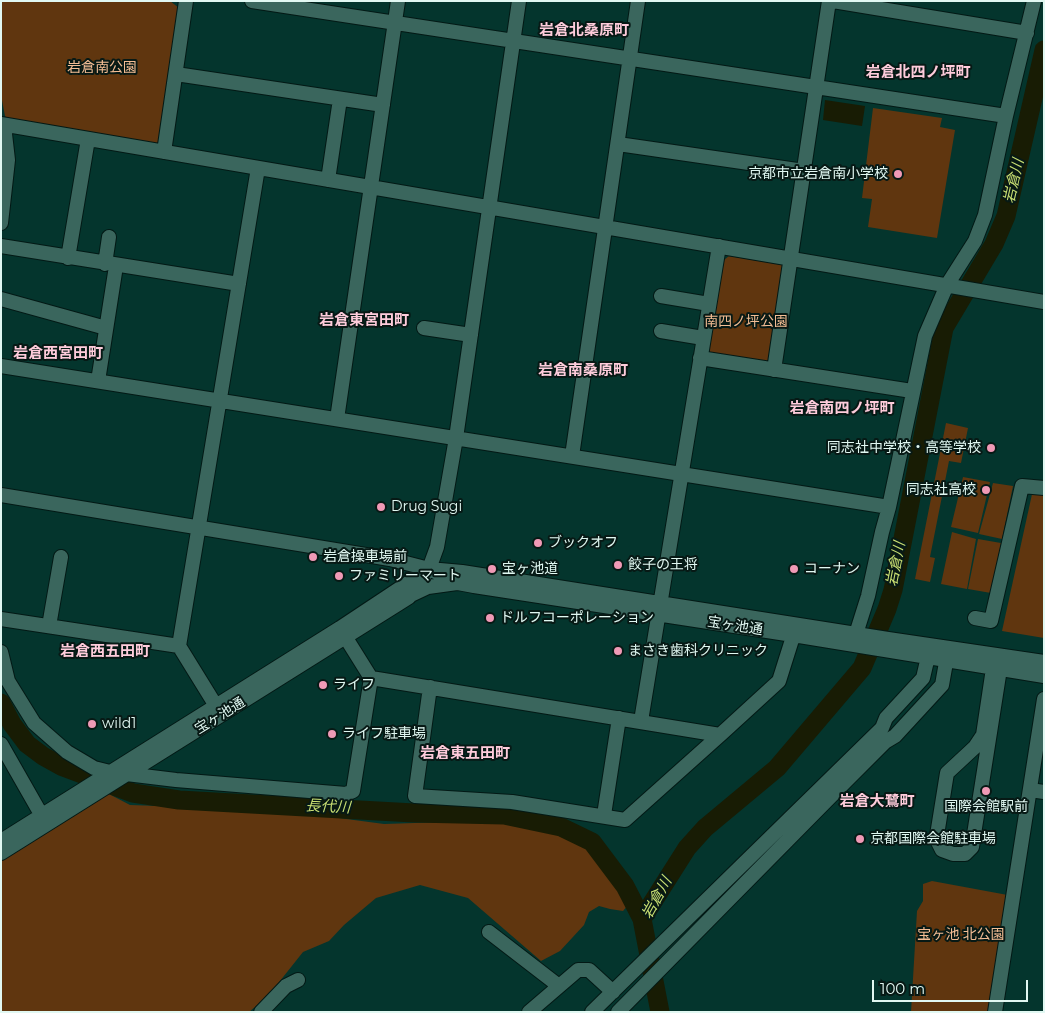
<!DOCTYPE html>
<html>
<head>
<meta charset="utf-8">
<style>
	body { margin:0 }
	#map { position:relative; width:1045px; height:1013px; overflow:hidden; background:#04352d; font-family:Montserrat,sans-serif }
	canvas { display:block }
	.frame { position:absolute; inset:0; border:2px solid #e1f8f2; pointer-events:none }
	.scale { position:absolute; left:872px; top:980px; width:156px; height:22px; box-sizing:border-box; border:2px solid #e1f8f2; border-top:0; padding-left:6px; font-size:15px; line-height:18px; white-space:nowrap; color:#e1f8f2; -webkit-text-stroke:4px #071915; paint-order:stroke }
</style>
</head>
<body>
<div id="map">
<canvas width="1045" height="1013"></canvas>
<div class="frame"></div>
<div class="scale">100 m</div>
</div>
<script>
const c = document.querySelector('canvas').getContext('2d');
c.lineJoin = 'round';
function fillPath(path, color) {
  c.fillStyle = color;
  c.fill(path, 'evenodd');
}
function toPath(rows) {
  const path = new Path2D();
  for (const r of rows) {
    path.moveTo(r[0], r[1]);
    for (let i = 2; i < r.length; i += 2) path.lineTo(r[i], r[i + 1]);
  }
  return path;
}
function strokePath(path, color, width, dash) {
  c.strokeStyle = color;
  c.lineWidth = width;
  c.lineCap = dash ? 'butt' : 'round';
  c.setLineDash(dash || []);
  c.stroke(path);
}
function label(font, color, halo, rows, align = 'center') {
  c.font = font + ' Montserrat,"Noto Sans JP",sans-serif';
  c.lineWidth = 4;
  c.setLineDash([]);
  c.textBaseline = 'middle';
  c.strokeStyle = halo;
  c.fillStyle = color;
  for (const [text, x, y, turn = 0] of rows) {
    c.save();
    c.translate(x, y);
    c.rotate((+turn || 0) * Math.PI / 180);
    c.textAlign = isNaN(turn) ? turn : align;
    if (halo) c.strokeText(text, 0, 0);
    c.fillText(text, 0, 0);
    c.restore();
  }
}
fillPath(toPath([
	[1,1,170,1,179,8,161,141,155,144,8,120,5,116,1,95],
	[873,108,942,118,940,127,955,130,937,238,868,227,872,199,862,198],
	[729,256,783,265,768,364,712,354,708,349,724,260],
	[946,423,968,428,961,463,949,461,930,557,935,558,930,582,915,579],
	[963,477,990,482,978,533,951,527],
	[993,483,1013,486,1002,539,979,534],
	[1034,485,1044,486,1044,638,1002,631],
	[952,532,976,539,967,589,941,584],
	[978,539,1001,543,991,593,968,589],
	[98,792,109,794,130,805,246,809,309,814,384,824,505,820,551,827,579,840,600,863,629,904,623,911,610,909,599,906,589,912,584,925,560,951,541,961,468,898,420,885,376,898,344,925,329,941,303,952,268,996,249,1012,1,1012,1,855],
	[932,881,1013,896,995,1012,911,1012,917,911,923,901,923,884]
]), '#60360f');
fillPath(toPath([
	[825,100,865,106,862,126,823,120]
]), '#181c04');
strokePath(toPath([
	[1,703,12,724,27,744,43,756,61,766,133,793,179,800,414,813,504,815,561,827,592,842,625,886,642,919,660,1012],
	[642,919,687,848,705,828,777,768,862,668,887,609,893,590,944,328,994,244,1006,216,1044,50]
]), '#181c04', 19);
const minor = toPath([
	[252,1,1006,116],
	[833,1,1027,33],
	[176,74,383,105],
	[1,124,1044,302],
	[618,144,804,171],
	[164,152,186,1],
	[328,180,340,99],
	[1,223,8,160,4,125],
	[1,246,239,284],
	[68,258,88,139],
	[105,264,109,237],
	[661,296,709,304],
	[1,299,106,328],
	[424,328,471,335],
	[661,331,703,338],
	[700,358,912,391],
	[1,366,889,507],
	[774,370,829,1],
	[98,381,116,266],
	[337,419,398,1],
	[572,456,638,1],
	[1,495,390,559,429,569,458,583,474,586,793,635,1044,676],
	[411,595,428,587,457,583],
	[975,618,991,621,1022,486,1044,488],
	[1,619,179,646],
	[49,626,61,557],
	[341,630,371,678,720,735,779,681,796,627],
	[856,634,868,596,882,532,889,507,925,336,947,285,975,241,985,215,1006,116,1034,1],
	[1,652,8,681,34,723,67,752,94,768,110,772,176,780,346,794,353,791,371,678],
	[996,661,999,665,1000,669,972,847,965,854,953,854,942,850,938,842,937,835,947,773,975,747,983,735,992,675,997,671,1000,669,1005,665],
	[430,687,415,796,512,802,625,820,720,735],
	[221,714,179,646,258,168],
	[641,721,719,246],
	[1,744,46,823],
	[1030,790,1044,792],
	[604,815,619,718],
	[1,841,340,628,429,569,462,572,888,639,1044,662],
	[1,853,398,604,409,597,429,569,437,547,456,438,519,1],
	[489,932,559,986],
	[261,1012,286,986,298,980],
	[529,1012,578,970,589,970,613,992],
	[592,1012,882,728,886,718,923,678,930,648],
	[618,1012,846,781,885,742,895,736,942,685,948,651],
	[995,1012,1044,699]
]);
strokePath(minor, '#031915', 16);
strokePath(minor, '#3a665d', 14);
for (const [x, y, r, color] of [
	[898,174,5,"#f09ab6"],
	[991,448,5,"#f09ab6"],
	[986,490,5,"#f09ab6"],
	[381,507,5,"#f09ab6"],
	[538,543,5,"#f09ab6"],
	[313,557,5,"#f09ab6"],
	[618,565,5,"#f09ab6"],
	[492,569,5,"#f09ab6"],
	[794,569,5,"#f09ab6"],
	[339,576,5,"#f09ab6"],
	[490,618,5,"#f09ab6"],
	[618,651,5,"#f09ab6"],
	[323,685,5,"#f09ab6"],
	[92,724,5,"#f09ab6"],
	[332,734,5,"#f09ab6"],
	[986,791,5,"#f09ab6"],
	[860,839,5,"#f09ab6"]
]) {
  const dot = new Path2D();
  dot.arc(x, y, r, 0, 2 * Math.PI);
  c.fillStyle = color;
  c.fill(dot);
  strokePath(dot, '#071915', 2);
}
label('14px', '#f3bd94', '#071915', [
	["岩倉南公園",102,68],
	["南四ノ坪公園",746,322],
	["宝ヶ池 北公園",961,935]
]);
label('14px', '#e1f8f2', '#071915', [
	["京都市立岩倉南小学校",888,174,"right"],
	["同志社中学校・高等学校",981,448,"right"],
	["同志社高校",976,490,"right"],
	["Drug Sugi",391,507],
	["ブックオフ",548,543],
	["岩倉操車場前",323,557],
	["餃子の王将",628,565],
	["宝ヶ池道",502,569],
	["コーナン",804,569],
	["ファミリーマート",349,576],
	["ドルフコーポレーション",500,618],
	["まさき歯科クリニック",628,651],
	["ライフ",333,685],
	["wild1",102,724],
	["ライフ駐車場",342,734],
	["国際会館駅前",986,807,"center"],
	["京都国際会館駐車場",870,839]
], 'left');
label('14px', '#e1f8f2', '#071915', [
	["宝ヶ池通",735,626,9],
	["宝ヶ池通",220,716,-32]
]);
label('bold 15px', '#feccdb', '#071915', [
	["岩倉北桑原町",584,31],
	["岩倉北四ノ坪町",918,73],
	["岩倉東宮田町",364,321],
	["岩倉西宮田町",58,354],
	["岩倉南桑原町",583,371],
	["岩倉南四ノ坪町",842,409],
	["岩倉西五田町",105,652],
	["岩倉東五田町",465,754],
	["岩倉大鷺町",877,802]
]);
label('italic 15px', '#c8de72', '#071915', [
	["岩倉川",1014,181,-77],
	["岩倉川",896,564,-79],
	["長代川",328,807,3],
	["岩倉川",657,898,-61]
]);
</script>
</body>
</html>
